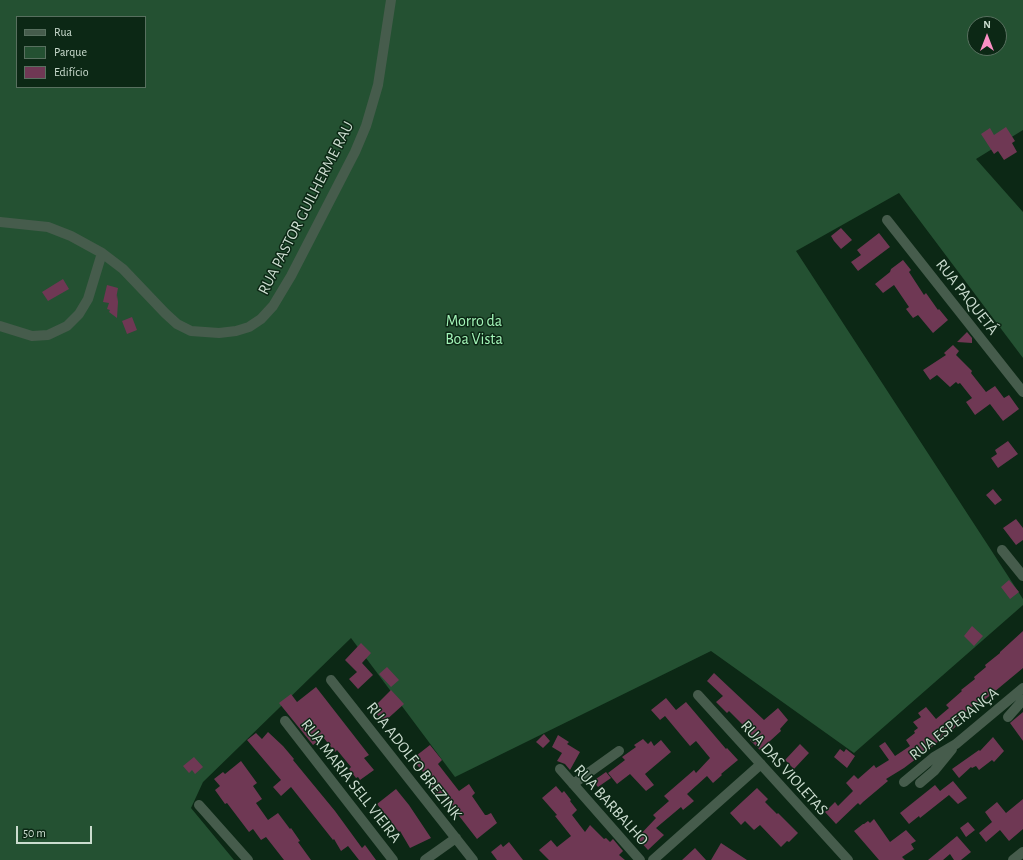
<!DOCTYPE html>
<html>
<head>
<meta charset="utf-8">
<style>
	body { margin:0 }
	#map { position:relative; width:1023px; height:860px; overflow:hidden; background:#0c2815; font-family:"Alegreya Sans",sans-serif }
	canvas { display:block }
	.legend { position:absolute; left:16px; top:16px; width:130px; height:72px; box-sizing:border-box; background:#0c2815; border:1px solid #58705f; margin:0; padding:5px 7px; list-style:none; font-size:12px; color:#cbdccf }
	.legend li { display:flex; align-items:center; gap:8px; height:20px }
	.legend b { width:20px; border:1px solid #58705f }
	.north { position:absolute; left:967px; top:16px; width:40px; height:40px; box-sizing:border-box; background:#0c2815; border:1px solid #58705f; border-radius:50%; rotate:0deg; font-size:11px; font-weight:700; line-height:16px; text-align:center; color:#cbdccf }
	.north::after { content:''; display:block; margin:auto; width:14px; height:18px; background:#fb8fc4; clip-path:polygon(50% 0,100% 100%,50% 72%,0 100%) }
	.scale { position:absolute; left:16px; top:826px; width:76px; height:18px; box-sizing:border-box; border:2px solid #cbdccf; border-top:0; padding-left:5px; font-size:12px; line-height:14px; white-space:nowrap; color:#cbdccf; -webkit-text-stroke:3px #0c2815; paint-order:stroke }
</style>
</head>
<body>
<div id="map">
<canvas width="1023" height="860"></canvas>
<ul class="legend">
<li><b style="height:5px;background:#465c4c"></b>Rua</li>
<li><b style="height:11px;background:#245132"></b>Parque</li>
<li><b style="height:11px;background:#6f3854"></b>Edifício</li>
</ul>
<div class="north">N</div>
<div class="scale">50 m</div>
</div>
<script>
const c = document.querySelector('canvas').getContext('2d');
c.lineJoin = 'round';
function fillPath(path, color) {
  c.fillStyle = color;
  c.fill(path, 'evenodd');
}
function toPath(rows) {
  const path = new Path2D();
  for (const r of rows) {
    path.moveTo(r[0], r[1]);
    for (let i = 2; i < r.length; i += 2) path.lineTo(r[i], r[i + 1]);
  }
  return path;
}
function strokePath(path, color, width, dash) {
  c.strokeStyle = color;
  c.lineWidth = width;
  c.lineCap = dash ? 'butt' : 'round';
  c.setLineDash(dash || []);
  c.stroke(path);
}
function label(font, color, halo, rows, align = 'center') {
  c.font = font + ' "Alegreya Sans",sans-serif';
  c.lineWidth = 3;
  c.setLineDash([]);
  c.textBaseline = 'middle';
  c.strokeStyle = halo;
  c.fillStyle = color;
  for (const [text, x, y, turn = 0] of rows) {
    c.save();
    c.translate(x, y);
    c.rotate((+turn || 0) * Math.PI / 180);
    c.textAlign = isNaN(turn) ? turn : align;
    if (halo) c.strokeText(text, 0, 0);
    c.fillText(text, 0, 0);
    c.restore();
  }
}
fillPath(toPath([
	[0,0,1023,0,1023,130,976,159,1023,212,1023,358,899,193,796,251,1023,599,1023,605,854,753,711,651,455,777,351,638,203,782,191,808,234,860,0,860],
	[17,17,145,17,145,87,17,87],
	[975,24,999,24,999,48,975,48]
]), '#245132');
fillPath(toPath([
	[1006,127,1015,141,1012,143,1017,152,1004,160,998,151,994,154,981,134,990,128,994,135],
	[841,228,852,240,841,249,834,241,831,236],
	[879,233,890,247,858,271,851,262,861,255,857,250],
	[903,260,911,270,909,272,924,295,926,293,938,310,939,309,948,320,933,333,918,315,913,318,906,309,909,307,894,285,883,293,875,284,890,272,891,269],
	[63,279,69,289,48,301,42,292],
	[107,285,118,288,116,299,117,295,118,302,117,318,109,312,110,310,107,309,109,303,103,302],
	[132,317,137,330,127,334,122,321],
	[967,332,972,338,972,343,957,342],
	[953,345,959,351,956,355,972,371,971,373,986,392,995,386,1004,398,1009,395,1019,409,1003,421,990,404,975,415,966,402,972,398,960,383,958,384,956,382,950,387,937,375,930,380,923,370,946,355,944,353],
	[1008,441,1018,454,998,468,991,458,997,454,995,450],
	[993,489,1002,500,995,505,986,495],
	[1016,519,1023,528,1023,540,1016,545,1003,528],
	[1009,580,1019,592,1010,599,1001,587],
	[972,626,983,636,974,646,964,636],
	[1023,631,1023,668,976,707,974,705,957,720,960,723,933,746,904,768,886,779,888,781,863,802,860,805,858,803,836,824,825,812,835,802,838,806,853,791,846,783,854,775,858,779,874,765,876,768,889,760,879,746,885,742,895,756,910,746,906,740,915,733,914,731,918,728,913,722,921,717,918,713,926,707,936,719,949,708,946,705,962,691,961,690,975,679,974,677,986,667,985,665,1000,653,1000,652],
	[361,643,371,653,362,663,373,675,358,689,349,679,357,672,345,660],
	[387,667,399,680,391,687,379,674],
	[714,673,764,720,778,708,788,720,780,729,781,731,760,750,750,740,752,738,748,735,751,733,729,711,727,713,716,702,723,696,707,681],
	[316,687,369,755,364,758,374,770,360,780,358,777,356,778,349,769,351,767,337,750,335,752,323,737,313,745,279,703,291,694,297,702],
	[391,690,404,704,384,722,372,709],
	[666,698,676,710,686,702,726,749,727,748,738,760,721,774,722,775,713,783,707,776,687,794,694,801,683,810,681,807,656,828,664,835,648,850,637,838,656,818,653,815,669,801,664,796,694,770,696,773,710,758,696,741,690,746,665,716,660,720,651,710],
	[1023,712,1023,741,1010,723],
	[268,732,283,746,294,759,293,760,335,811,362,848,365,845,376,860,359,860,348,846,341,851,334,839,333,840,291,787,281,796,273,787,281,780,247,740,256,733,262,739],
	[544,734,550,741,543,748,536,742],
	[558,735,569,742,567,744,580,752,570,770,565,764,557,761,562,753,552,747],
	[993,737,1004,751,994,762,992,760,979,770,976,766,972,768,971,767,959,778,952,769,979,750,980,751],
	[643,739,648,744,651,741,654,746,661,740,671,752,645,774,654,785,646,791,630,774,617,784,608,773,625,760,622,757,636,747,634,745],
	[800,744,809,753,794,769,785,760],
	[430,745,442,760,438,764,459,791,469,784,475,793,472,796,485,815,487,815,491,813,497,823,477,839,442,794,439,796,431,786,435,782,426,770,423,772,412,759],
	[840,749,844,752,846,749,855,756,847,768,834,757],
	[194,757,203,767,195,774,192,770,189,773,183,766],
	[241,761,257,783,253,786,262,799,256,803,268,820,278,813,290,829,291,828,300,841,298,842,311,860,284,860,266,837,261,840,253,829,249,832,227,803,225,804,215,790,220,786,214,779,223,772,225,774],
	[606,772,611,778,598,787,593,781],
	[953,781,967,798,958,804,949,795,920,818,919,816,909,824,900,813,935,785,940,791],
	[556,786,562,793,564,791,571,800,570,801,577,810,572,815,585,832,590,825,604,839,606,838,610,842,613,839,623,851,619,855,625,860,549,860,539,850,551,840,557,847,571,836,555,816,557,815,542,798],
	[757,788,768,799,765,802,777,814,778,813,798,833,789,842,787,841,781,847,760,825,754,830,745,821,741,825,730,813],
	[396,789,409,805,431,838,410,848,400,831,399,832,392,823,377,804],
	[1023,799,1023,829,1009,841,1000,830,986,842,979,833,992,822,985,812,997,802,1006,813],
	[874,819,890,842,906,830,916,841,911,844,914,849,902,857,905,860,879,860,854,831,863,824,864,824,868,821,870,823],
	[968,822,975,830,966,837,960,828],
	[957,836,971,852,961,860,954,860,950,854,943,860,928,860],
	[509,842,523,860,497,860,491,852,501,844,503,847],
	[721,843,747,860,711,860],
	[695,848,706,860,682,860]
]), '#6f3854');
strokePath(toPath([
	[887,220,1023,392],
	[0,222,48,227,71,236,102,253,123,269,165,313,177,324,191,331,219,333,236,331,249,327,261,319,273,306,291,276,355,152,366,126,378,85,391,0],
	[0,326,32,336,48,335,67,326,79,314,88,299,102,253],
	[1002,550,1023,576],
	[331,680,473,860],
	[698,695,848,860],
	[1008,717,1023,700],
	[285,721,393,860],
	[560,769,640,860],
	[904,782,934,757,956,744,1023,688],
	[920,783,934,771,952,749],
	[573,784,619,751],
	[199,805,248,860],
	[425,860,456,838],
	[653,860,761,764],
	[1013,860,1023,852]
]), '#465c4c', 10);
label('16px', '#cbdccf', '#0c2815', [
	["RUA PASTOR GUILHERME RAU",306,208,-63],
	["RUA PAQUETÁ",967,297,52],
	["RUA ESPERANÇA",954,724,-38],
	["RUA ADOLFO BREZINK",414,761,52],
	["RUA DAS VIOLETAS",784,768,48],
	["RUA MARIA SELL VIEIRA",351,781,52],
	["RUA BARBALHO",611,805,48]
]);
label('16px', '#a4f5b9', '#0c2815', [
	["Morro da",474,321],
	["Boa Vista",474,339]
]);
</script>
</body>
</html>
